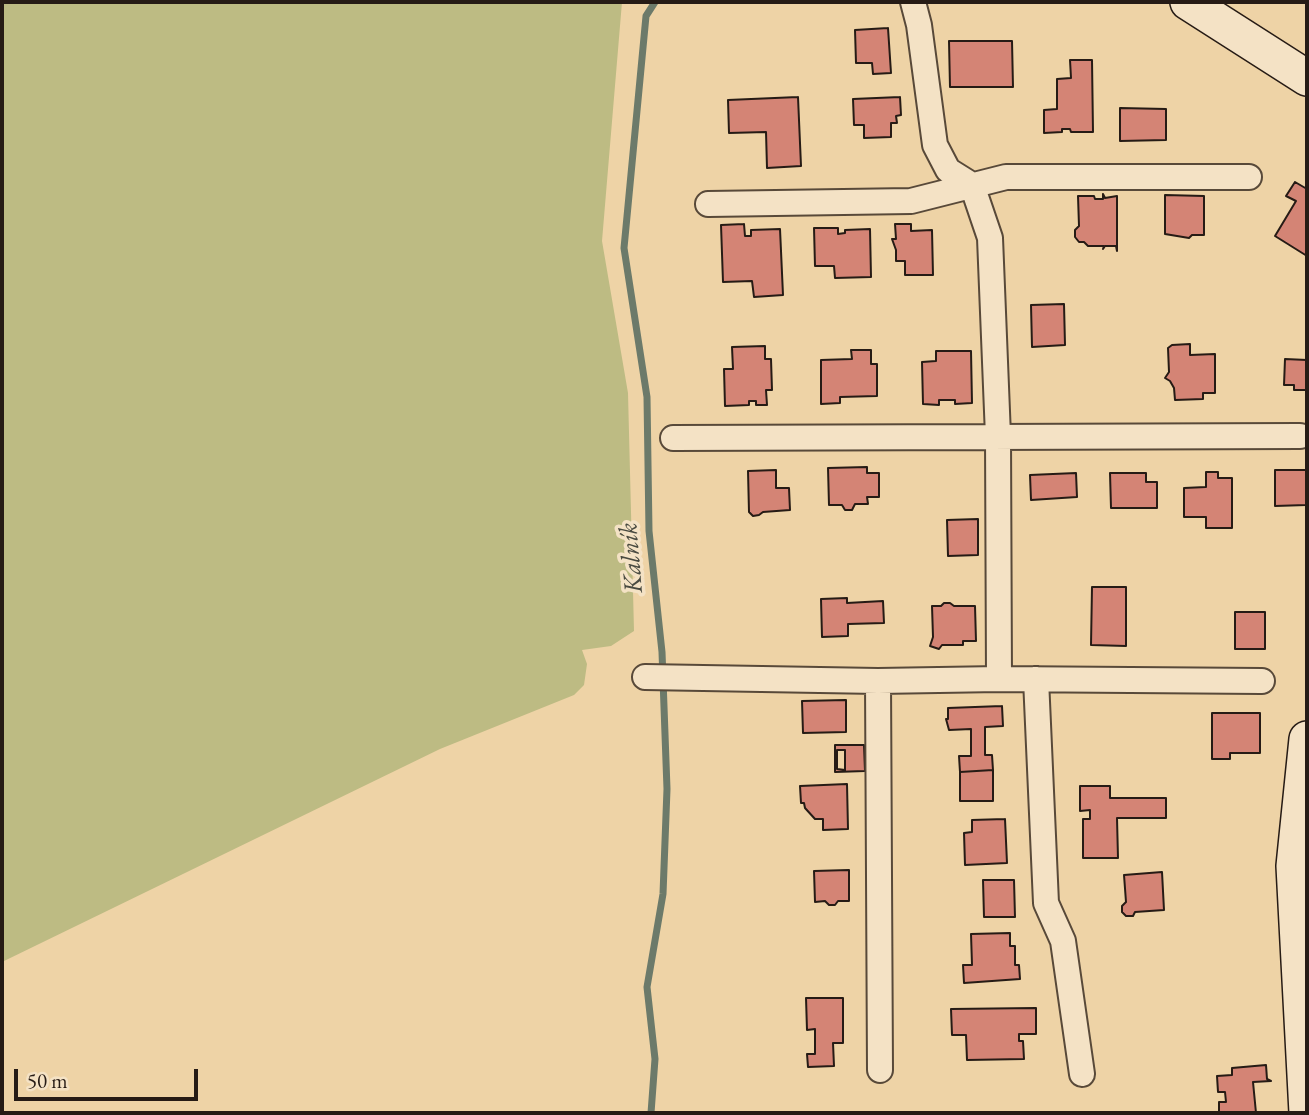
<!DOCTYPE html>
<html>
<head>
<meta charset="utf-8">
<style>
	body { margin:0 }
	#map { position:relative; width:1309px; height:1115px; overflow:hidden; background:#eed3a6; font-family:"EB Garamond",serif }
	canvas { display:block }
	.frame { position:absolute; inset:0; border:4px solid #261b15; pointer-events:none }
	.scale { position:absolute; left:14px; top:1069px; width:184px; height:32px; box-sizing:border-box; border:4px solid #261b15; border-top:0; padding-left:9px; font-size:21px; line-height:24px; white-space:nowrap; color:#261b15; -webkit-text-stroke:5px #f4e2c5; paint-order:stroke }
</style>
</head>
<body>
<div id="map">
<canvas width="1309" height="1115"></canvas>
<div class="frame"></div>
<div class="scale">50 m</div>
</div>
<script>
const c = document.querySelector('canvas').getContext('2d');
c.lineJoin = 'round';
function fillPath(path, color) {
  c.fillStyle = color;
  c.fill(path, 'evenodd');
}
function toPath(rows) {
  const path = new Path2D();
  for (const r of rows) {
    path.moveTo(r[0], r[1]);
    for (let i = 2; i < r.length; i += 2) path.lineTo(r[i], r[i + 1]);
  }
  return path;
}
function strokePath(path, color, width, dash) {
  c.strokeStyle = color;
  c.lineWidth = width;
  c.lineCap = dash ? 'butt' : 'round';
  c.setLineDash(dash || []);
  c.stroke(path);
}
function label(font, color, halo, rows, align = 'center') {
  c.font = font + ' "EB Garamond",serif';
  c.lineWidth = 7;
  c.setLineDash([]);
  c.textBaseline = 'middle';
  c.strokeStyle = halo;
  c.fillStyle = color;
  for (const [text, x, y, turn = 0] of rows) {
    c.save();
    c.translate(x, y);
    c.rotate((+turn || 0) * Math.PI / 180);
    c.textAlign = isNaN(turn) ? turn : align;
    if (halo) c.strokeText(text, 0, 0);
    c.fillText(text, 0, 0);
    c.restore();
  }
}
fillPath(toPath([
	[2,2,622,2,602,241,628,393,634,631,611,646,582,650,587,664,584,685,574,695,440,749,2,962]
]), '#bdbb83');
strokePath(toPath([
	[651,1113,655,1059,647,987,663,894,667,789,662,652,649,531,647,397,624,248,646,16,655,2]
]), '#6c7a6a', 7);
const building = toPath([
	[888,28,891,73,873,74,872,63,856,63,855,30,888,28],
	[949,41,1012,41,1013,87,950,87,949,41],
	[1070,60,1092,60,1093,132,1071,132,1070,129,1062,129,1062,132,1044,133,1044,110,1057,109,1057,79,1071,78,1070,60],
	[798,97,801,166,767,168,766,132,729,133,728,100,798,97],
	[900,97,901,115,896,116,897,123,891,123,891,137,864,138,864,125,854,125,853,99,900,97],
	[1120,108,1166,109,1166,140,1120,141,1120,108],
	[1295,182,1307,189,1307,256,1275,236,1296,201,1286,196,1295,182],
	[1103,194,1105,198,1117,196,1117,251,1116,246,1105,246,1103,249,1104,246,1088,246,1084,242,1079,242,1075,237,1075,230,1079,226,1078,196,1094,196,1095,199,1103,199,1103,194],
	[1165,195,1204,196,1204,235,1192,235,1189,238,1165,234,1165,195],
	[744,224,745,236,751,236,751,230,780,229,783,295,754,297,752,281,723,282,721,225,744,224],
	[895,224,911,224,911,231,932,230,933,275,905,275,905,261,896,261,896,250,892,239,896,239,895,224],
	[814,228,838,228,838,234,845,233,845,230,870,229,871,277,835,278,834,266,815,266,814,228],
	[1064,304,1065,345,1032,347,1031,305,1064,304],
	[1190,344,1190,355,1215,354,1215,393,1203,393,1203,399,1175,400,1174,388,1170,381,1165,378,1169,372,1168,348,1172,345,1190,344],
	[765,346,765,359,771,359,772,390,766,390,767,405,756,405,756,401,749,401,749,405,725,406,724,369,733,369,732,347,765,346],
	[851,350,871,350,871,364,877,364,877,396,840,397,840,403,821,404,821,360,852,359,851,350],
	[936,351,971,351,972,403,955,404,955,400,939,400,939,405,923,404,922,362,936,361,936,351],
	[1285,359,1307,360,1307,390,1294,390,1294,385,1284,385,1285,359],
	[867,467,867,473,879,473,879,497,867,497,868,504,855,504,852,510,845,510,842,505,829,505,828,468,867,467],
	[776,470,776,488,789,488,790,510,763,512,759,515,753,516,749,512,748,471,776,470],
	[1275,470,1306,470,1306,505,1275,506,1275,470],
	[1206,472,1218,472,1218,478,1232,478,1232,528,1206,528,1206,517,1184,517,1184,488,1206,487,1206,472],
	[1076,473,1077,497,1031,500,1030,475,1076,473],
	[1110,473,1146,473,1146,482,1157,482,1157,508,1111,508,1110,473],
	[978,519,978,555,948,556,947,520,978,519],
	[1092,587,1126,587,1126,646,1091,645,1092,587],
	[847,598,847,603,883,601,884,623,848,624,848,636,822,637,821,599,847,598],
	[944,603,950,603,954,606,975,606,976,641,963,641,963,645,942,645,939,649,930,646,933,637,932,606,941,606,944,603],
	[1235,612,1265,612,1265,649,1235,649,1235,612],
	[846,700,846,732,803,733,802,701,846,700],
	[1002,706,1003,726,985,727,985,755,992,755,993,770,960,772,959,756,971,756,971,729,949,730,946,719,948,719,948,708,1002,706],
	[1212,713,1260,713,1260,753,1230,753,1230,759,1212,759,1212,713],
	[835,745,864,745,865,771,835,772,835,745],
	[837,750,845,750,845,770,837,769,837,750],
	[993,770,993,801,960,801,960,772,993,770],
	[847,784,848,829,823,830,823,819,815,819,805,808,804,803,801,803,800,786,847,784],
	[1080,786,1110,786,1110,798,1166,798,1166,818,1117,818,1118,858,1083,858,1083,819,1090,819,1090,810,1080,811,1080,786],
	[1005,819,1007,863,965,865,964,833,972,832,972,820,1005,819],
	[849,870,849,901,838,901,835,905,829,905,825,901,815,902,814,871,849,870],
	[1162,872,1164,910,1135,912,1133,916,1126,916,1122,912,1122,906,1126,902,1124,875,1162,872],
	[983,880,1014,880,1015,917,984,917,983,880],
	[1010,933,1010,946,1015,946,1015,965,1019,965,1020,979,964,983,963,965,972,965,971,934,1010,933],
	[806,998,843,998,843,1043,833,1043,834,1066,808,1067,807,1054,815,1054,815,1029,807,1030,806,998],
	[1036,1008,1036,1034,1019,1034,1019,1041,1023,1041,1024,1059,967,1060,966,1035,952,1035,951,1009,1036,1008],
	[1266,1065,1267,1079,1271,1081,1253,1082,1256,1113,1219,1113,1219,1102,1226,1102,1225,1092,1218,1092,1217,1076,1232,1075,1232,1068,1266,1065]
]);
fillPath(building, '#d48475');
strokePath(building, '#261b15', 2);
const street = toPath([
	[913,2,919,25,935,145,948,170,972,185,990,238,998,436,999,679,1262,681],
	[708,204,911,201,1006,177,1249,177],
	[673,438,1300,436],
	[645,677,878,681,999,679],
	[1036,679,1046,903,1063,941,1082,1074],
	[878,681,880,1070]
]);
const secondary = toPath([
	[1188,2,1307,78],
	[1307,1113,1294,866,1307,739]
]);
strokePath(street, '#584939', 28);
strokePath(secondary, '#261b15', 38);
strokePath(street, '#f4e2c5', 24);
strokePath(secondary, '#f4e2c5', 35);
label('italic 26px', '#494a40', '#f4e2c5', [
	["Kalník",632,558,-95]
]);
</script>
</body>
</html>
